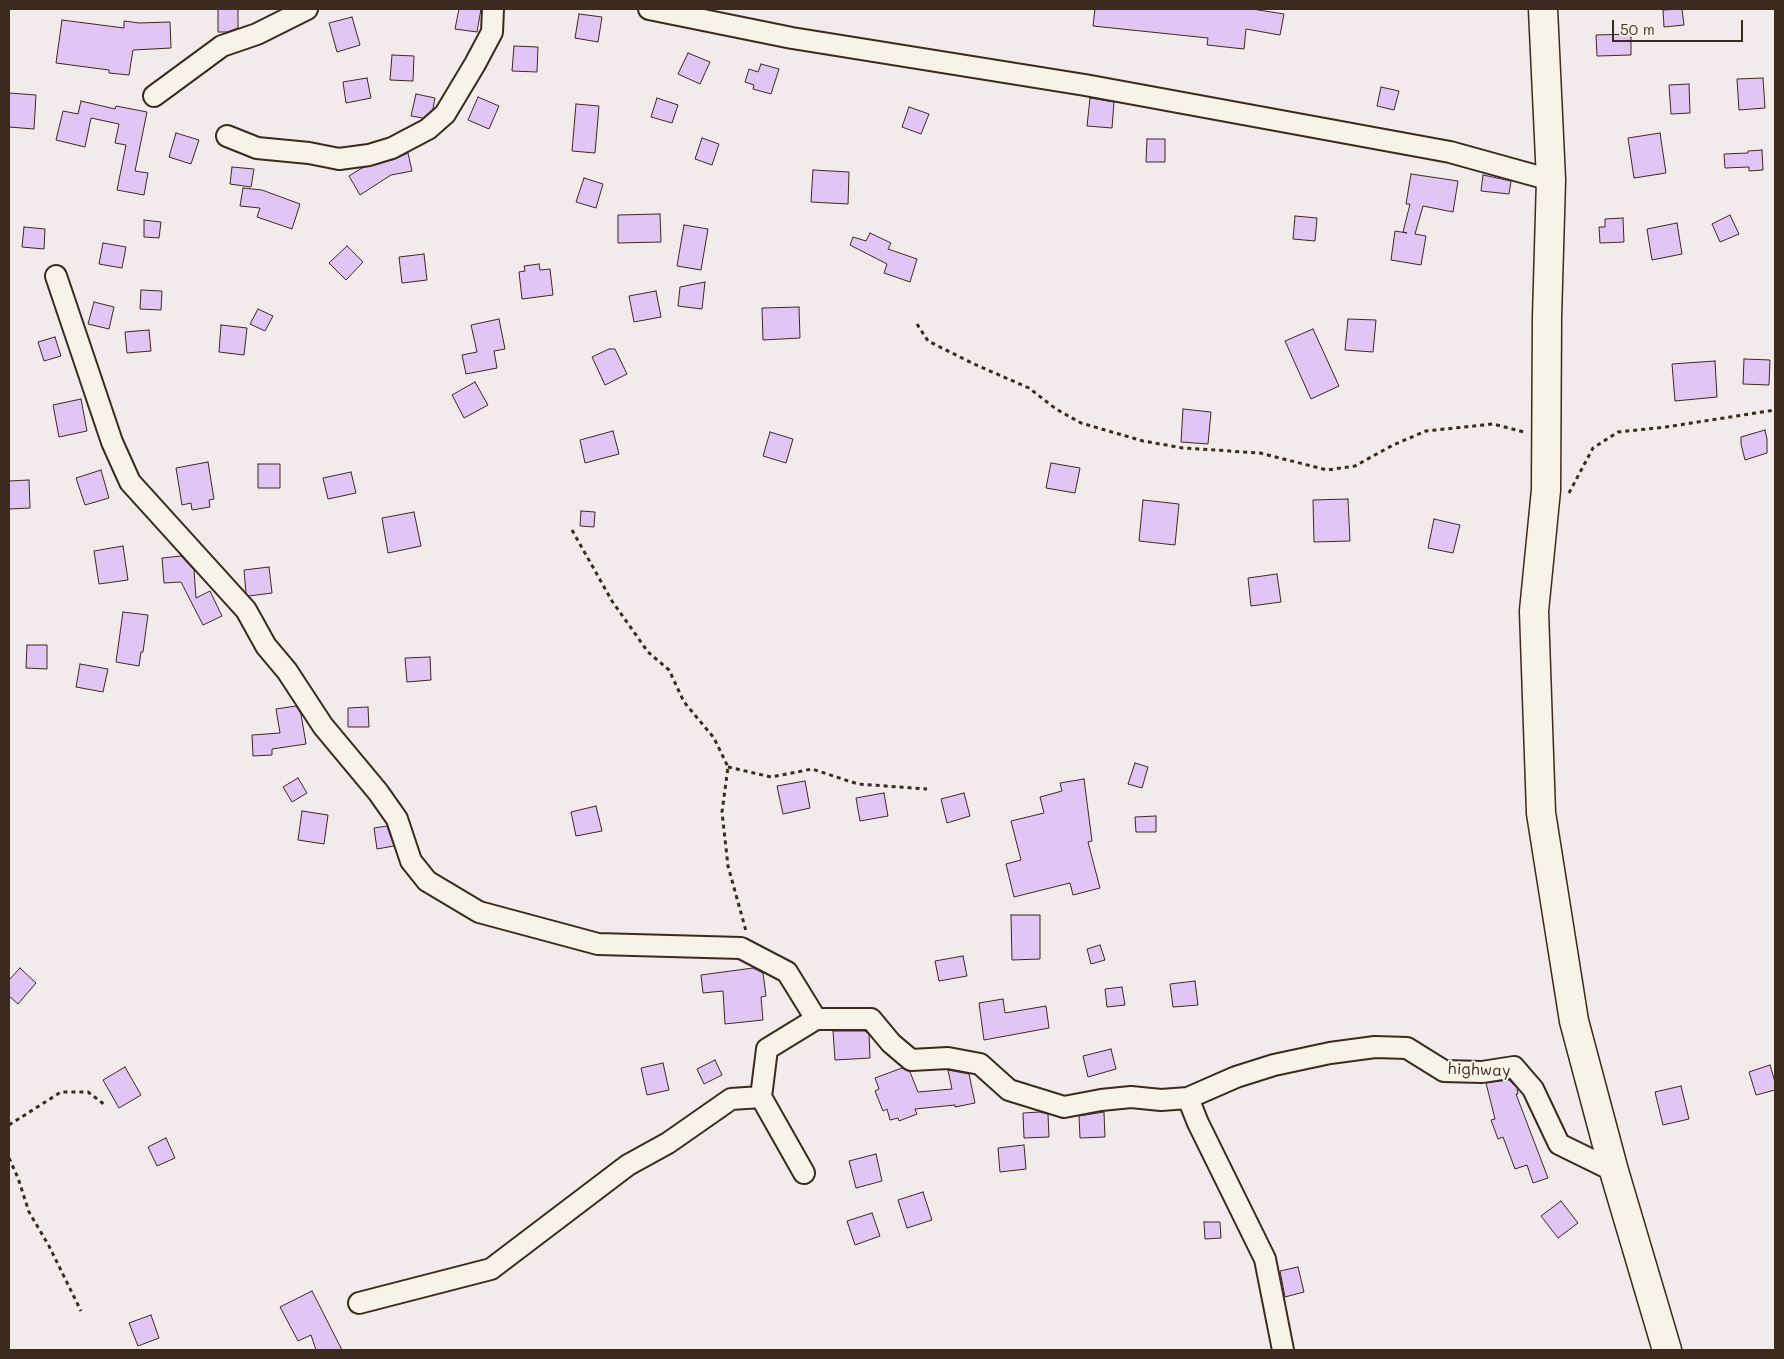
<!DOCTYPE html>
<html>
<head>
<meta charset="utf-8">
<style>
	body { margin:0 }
	#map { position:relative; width:1784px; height:1359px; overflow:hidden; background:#f3eaeb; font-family:Mali,sans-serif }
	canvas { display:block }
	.frame { position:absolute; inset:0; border:10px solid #3b2a1e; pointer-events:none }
	.scale { position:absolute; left:1612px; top:20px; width:131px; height:22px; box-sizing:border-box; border:2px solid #3b2a1e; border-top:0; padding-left:6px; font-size:15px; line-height:18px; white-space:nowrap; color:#3b2a1e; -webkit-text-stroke:4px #f7f3e8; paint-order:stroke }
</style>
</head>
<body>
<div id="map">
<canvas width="1784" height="1359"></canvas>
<div class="frame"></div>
<div class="scale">50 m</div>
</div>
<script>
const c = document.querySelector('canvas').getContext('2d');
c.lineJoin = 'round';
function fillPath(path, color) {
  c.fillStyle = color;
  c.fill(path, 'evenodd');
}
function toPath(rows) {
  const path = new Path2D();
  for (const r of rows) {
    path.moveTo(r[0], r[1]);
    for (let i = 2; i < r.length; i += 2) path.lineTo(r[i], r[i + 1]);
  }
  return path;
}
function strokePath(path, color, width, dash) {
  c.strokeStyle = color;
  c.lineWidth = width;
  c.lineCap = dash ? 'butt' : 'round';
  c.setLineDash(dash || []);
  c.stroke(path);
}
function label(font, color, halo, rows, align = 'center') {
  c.font = font + ' Mali,sans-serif';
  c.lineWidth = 4;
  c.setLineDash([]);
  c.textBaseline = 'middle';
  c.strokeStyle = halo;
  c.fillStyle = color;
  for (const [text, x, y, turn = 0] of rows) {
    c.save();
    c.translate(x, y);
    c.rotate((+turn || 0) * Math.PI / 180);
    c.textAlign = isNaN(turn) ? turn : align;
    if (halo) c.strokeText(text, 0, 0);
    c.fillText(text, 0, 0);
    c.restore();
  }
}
const building = toPath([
	[218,9,238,9,238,28,227,32,218,32,218,9],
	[459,9,481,9,477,32,455,29,459,9],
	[1095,9,1252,9,1284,14,1280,35,1246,29,1244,49,1207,45,1208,38,1093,26,1095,9],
	[1682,9,1684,25,1664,27,1663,10,1682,9],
	[579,14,602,17,598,42,575,38,579,14],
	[352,17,360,45,337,52,329,23,352,17],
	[62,20,124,28,124,21,139,23,170,22,171,48,133,50,129,75,109,73,109,70,56,63,62,20],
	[1631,34,1631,55,1597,56,1596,35,1631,34],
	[514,46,538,47,537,72,512,71,514,46],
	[688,53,710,62,700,84,678,74,688,53],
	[392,55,414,56,413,81,390,80,392,55],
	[761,64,779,69,771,94,753,89,754,85,745,82,749,69,758,72,761,64],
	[367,78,371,98,346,103,343,82,367,78],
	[1763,78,1765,108,1739,110,1737,79,1763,78],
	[1689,84,1690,113,1671,114,1669,85,1689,84],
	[1381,87,1399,91,1394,110,1377,106,1381,87],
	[9,93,36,95,34,129,9,127,9,93],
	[416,94,435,98,433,109,423,118,411,116,416,94],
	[478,97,499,106,489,129,468,120,478,97],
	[657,98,678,105,672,123,651,117,657,98],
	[1090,98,1114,102,1112,128,1087,126,1090,98],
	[81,101,115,109,116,106,147,112,135,171,148,173,144,195,117,190,126,145,115,143,119,124,91,118,85,147,56,140,63,111,78,114,81,101],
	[576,104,599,106,595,153,572,151,576,104],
	[909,107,929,114,921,134,902,127,909,107],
	[176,133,199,140,191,164,169,157,176,133],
	[1660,133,1666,173,1634,178,1628,138,1660,133],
	[702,138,719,144,712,165,695,159,702,138],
	[1147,139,1165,139,1165,162,1146,162,1147,139],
	[1762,150,1763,170,1749,171,1749,167,1725,168,1724,154,1748,153,1748,151,1762,150],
	[408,153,412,171,391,175,360,195,349,176,362,168,395,159,408,153],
	[232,167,254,169,251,187,230,184,232,167],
	[813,170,849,172,848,204,811,202,813,170],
	[1411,174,1458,181,1453,212,1423,206,1415,234,1426,236,1421,265,1391,260,1395,231,1407,233,1403,232,1410,204,1406,204,1411,174],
	[1483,175,1511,181,1509,194,1481,191,1483,175],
	[584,178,603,184,596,208,576,202,584,178],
	[243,188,262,190,300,204,292,229,257,217,260,208,240,206,243,188],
	[660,214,661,242,618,243,618,215,660,214],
	[1730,215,1739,234,1720,242,1712,224,1730,215],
	[1295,216,1317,218,1315,241,1293,239,1295,216],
	[1623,218,1624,242,1600,243,1599,227,1605,227,1605,219,1623,218],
	[144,220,161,222,159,238,144,237,144,220],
	[1677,223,1682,254,1652,260,1647,229,1677,223],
	[684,225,708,229,701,270,677,266,684,225],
	[24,227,45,229,44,249,22,247,24,227],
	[870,233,891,243,888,249,917,259,910,282,884,273,887,264,850,245,853,237,866,241,870,233],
	[103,243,126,247,122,268,99,264,103,243],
	[347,246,363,262,346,280,329,263,347,246],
	[424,254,427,280,402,283,399,257,424,254],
	[539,264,540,270,550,269,553,295,522,299,519,272,525,271,524,266,539,264],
	[705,282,702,309,678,306,680,287,705,282],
	[141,290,162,291,161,310,140,309,141,290],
	[656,291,661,317,634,322,629,296,656,291],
	[94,302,114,307,109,329,88,324,94,302],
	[799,307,800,338,763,340,762,308,799,307],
	[258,309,273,316,265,331,250,324,258,309],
	[499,319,505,349,494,351,497,368,466,374,462,355,477,352,471,325,499,319],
	[1348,319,1376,320,1373,352,1345,350,1348,319],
	[221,325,247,328,244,355,219,352,221,325],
	[1313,329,1339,386,1311,399,1285,341,1313,329],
	[149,330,151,351,127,353,125,332,149,330],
	[55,337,61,356,44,361,38,342,55,337],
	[609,349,615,349,627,374,605,385,592,357,609,349],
	[1744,359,1770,360,1769,385,1743,384,1744,359],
	[1715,361,1717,397,1675,401,1672,364,1715,361],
	[475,382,488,405,464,418,452,395,475,382],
	[81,399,87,431,59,437,53,405,81,399],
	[1183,409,1211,412,1208,444,1181,442,1183,409],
	[1765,430,1767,439,1767,453,1745,460,1741,444,1741,437,1765,430],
	[613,431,619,454,585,463,580,440,613,431],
	[770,432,793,439,786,463,763,456,770,432],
	[208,462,214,499,209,500,210,507,192,510,191,503,182,505,176,468,208,462],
	[1051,463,1080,468,1075,493,1046,488,1051,463],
	[258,464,280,464,280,488,258,488,258,464],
	[101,470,109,498,85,505,76,478,101,470],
	[351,472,356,493,328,499,323,478,351,472],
	[29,480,30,508,9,509,9,481,29,480],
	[1348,499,1350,541,1314,542,1313,500,1348,499],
	[1143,500,1179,504,1175,545,1139,541,1143,500],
	[581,511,595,512,594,527,580,526,581,511],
	[414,512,421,546,388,553,382,518,414,512],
	[1434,519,1460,525,1453,553,1428,548,1434,519],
	[123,546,128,580,99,584,94,551,123,546],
	[181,556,194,570,196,598,210,591,222,616,203,625,181,582,164,583,162,558,181,556],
	[269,567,272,593,249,596,246,593,244,570,269,567],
	[1277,574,1281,602,1251,606,1248,578,1277,574],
	[123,612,148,615,143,652,141,652,139,666,116,662,123,612],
	[27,645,47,645,47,669,26,668,27,645],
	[430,657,431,680,407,682,405,658,430,657],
	[80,664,108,669,103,692,76,687,80,664],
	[296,706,301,714,306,744,272,749,272,755,253,756,252,735,280,733,276,709,296,706],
	[368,707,369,727,348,727,348,708,368,707],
	[1135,763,1148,767,1142,788,1128,784,1135,763],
	[298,778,307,793,292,802,283,787,298,778],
	[1084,779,1092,841,1088,842,1100,888,1073,895,1070,883,1014,897,1006,864,1021,860,1011,821,1044,813,1040,797,1062,791,1060,783,1084,779],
	[805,781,810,808,783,814,777,786,805,781],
	[884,793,888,816,860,821,856,798,884,793],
	[964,793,970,816,947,823,941,799,964,793],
	[596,806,602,831,576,836,571,812,596,806],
	[302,811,328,815,324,844,298,840,302,811],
	[1156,816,1156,832,1136,832,1135,817,1156,816],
	[387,826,394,846,377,849,374,828,387,826],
	[1011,915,1040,915,1040,959,1012,960,1011,915],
	[1100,945,1105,960,1091,964,1087,949,1100,945],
	[963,956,967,976,939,981,935,961,963,956],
	[20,968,36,983,18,1004,9,996,9,980,20,968],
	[753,968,763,973,766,996,761,997,763,1020,725,1024,723,991,703,993,701,975,753,968],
	[1195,981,1198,1005,1173,1007,1170,984,1195,981],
	[1122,987,1125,1005,1107,1007,1105,989,1122,987],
	[1003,999,1005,1013,1046,1006,1049,1028,984,1040,979,1003,1003,999],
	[833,1031,865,1031,869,1035,870,1058,835,1060,833,1031],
	[1111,1049,1116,1069,1088,1077,1083,1056,1111,1049],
	[715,1060,722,1075,704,1084,697,1069,715,1060],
	[663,1063,669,1090,647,1095,641,1068,663,1063],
	[1770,1065,1775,1082,1775,1090,1756,1095,1749,1072,1770,1065],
	[125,1067,141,1095,119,1108,103,1080,125,1067],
	[902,1068,910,1072,918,1092,952,1089,948,1070,969,1074,975,1103,955,1107,955,1105,915,1109,917,1114,899,1121,898,1118,890,1120,887,1109,883,1111,875,1091,879,1089,875,1078,902,1068],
	[1509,1080,1517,1088,1518,1094,1516,1094,1548,1178,1533,1183,1527,1165,1515,1169,1503,1137,1498,1139,1491,1120,1495,1119,1486,1083,1509,1080],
	[1681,1086,1689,1119,1663,1125,1655,1092,1681,1086],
	[1040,1112,1048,1114,1049,1137,1024,1138,1023,1113,1040,1112],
	[1104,1112,1105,1137,1080,1138,1079,1116,1104,1112],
	[166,1138,175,1158,157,1166,148,1147,166,1138],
	[1024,1145,1026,1169,1000,1172,998,1148,1024,1145],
	[876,1154,882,1181,856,1188,849,1161,876,1154],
	[923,1192,932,1220,907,1228,898,1200,923,1192],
	[1561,1201,1578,1223,1558,1238,1541,1216,1561,1201],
	[872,1213,880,1236,855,1245,847,1221,872,1213],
	[1204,1222,1220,1222,1221,1238,1205,1239,1204,1222],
	[1298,1267,1304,1292,1285,1297,1280,1271,1298,1267],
	[312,1291,342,1350,316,1350,311,1335,298,1341,280,1307,312,1291],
	[151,1315,159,1338,138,1346,129,1323,151,1315]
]);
fillPath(building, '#e1c6f5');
strokePath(building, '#3b2a1e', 1);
const minor = toPath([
	[649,9,792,38,1085,85,1450,152,1551,180],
	[154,96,222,46,257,34,307,9],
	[227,136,257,148,309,153,339,159,369,155,392,148,428,129,445,114,475,64,492,32,493,9],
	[56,276,112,442,130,482,246,610,266,646,287,671,323,726,378,792,397,819,411,861,427,881,479,912,598,944,741,948,787,972,816,1019,871,1019,891,1043,911,1060,948,1058,980,1064,1009,1090,1064,1107,1101,1100,1131,1097,1161,1100,1188,1098,1236,1077,1274,1065,1330,1053,1375,1047,1407,1048,1444,1071,1482,1072,1514,1067,1533,1089,1559,1144,1614,1171],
	[1188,1098,1198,1123,1265,1259,1283,1350],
	[804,1173,761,1097,767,1049,816,1019],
	[359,1303,491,1269,628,1165,668,1143,731,1099,761,1097]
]);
const primary = toPath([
	[1543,9,1551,180,1547,317,1546,490,1534,611,1541,813,1574,1021,1614,1171,1667,1350]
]);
strokePath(minor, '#3b2a1e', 24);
strokePath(primary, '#3b2a1e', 31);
strokePath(toPath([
	[917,324,928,341,974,364,1029,388,1056,409,1081,423,1143,441,1183,448,1260,453,1327,470,1355,466,1393,445,1426,431,1493,424,1524,432],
	[1569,493,1593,448,1618,432,1666,427,1775,410],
	[572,530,612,601,648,652,669,670,684,702,714,738,728,767,722,812,728,866,746,931],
	[728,767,771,777,812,769,858,784,927,789],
	[9,1125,61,1092,88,1092,105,1105],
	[9,1158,18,1178,29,1212,49,1246,81,1311]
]), '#3b2a1e', 3, [4, 4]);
strokePath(minor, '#f7f3e8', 20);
strokePath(primary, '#f7f3e8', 28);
label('16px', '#3b2a1e', '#f7f3e8', [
	["highway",1479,1070,2]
]);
</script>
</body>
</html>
